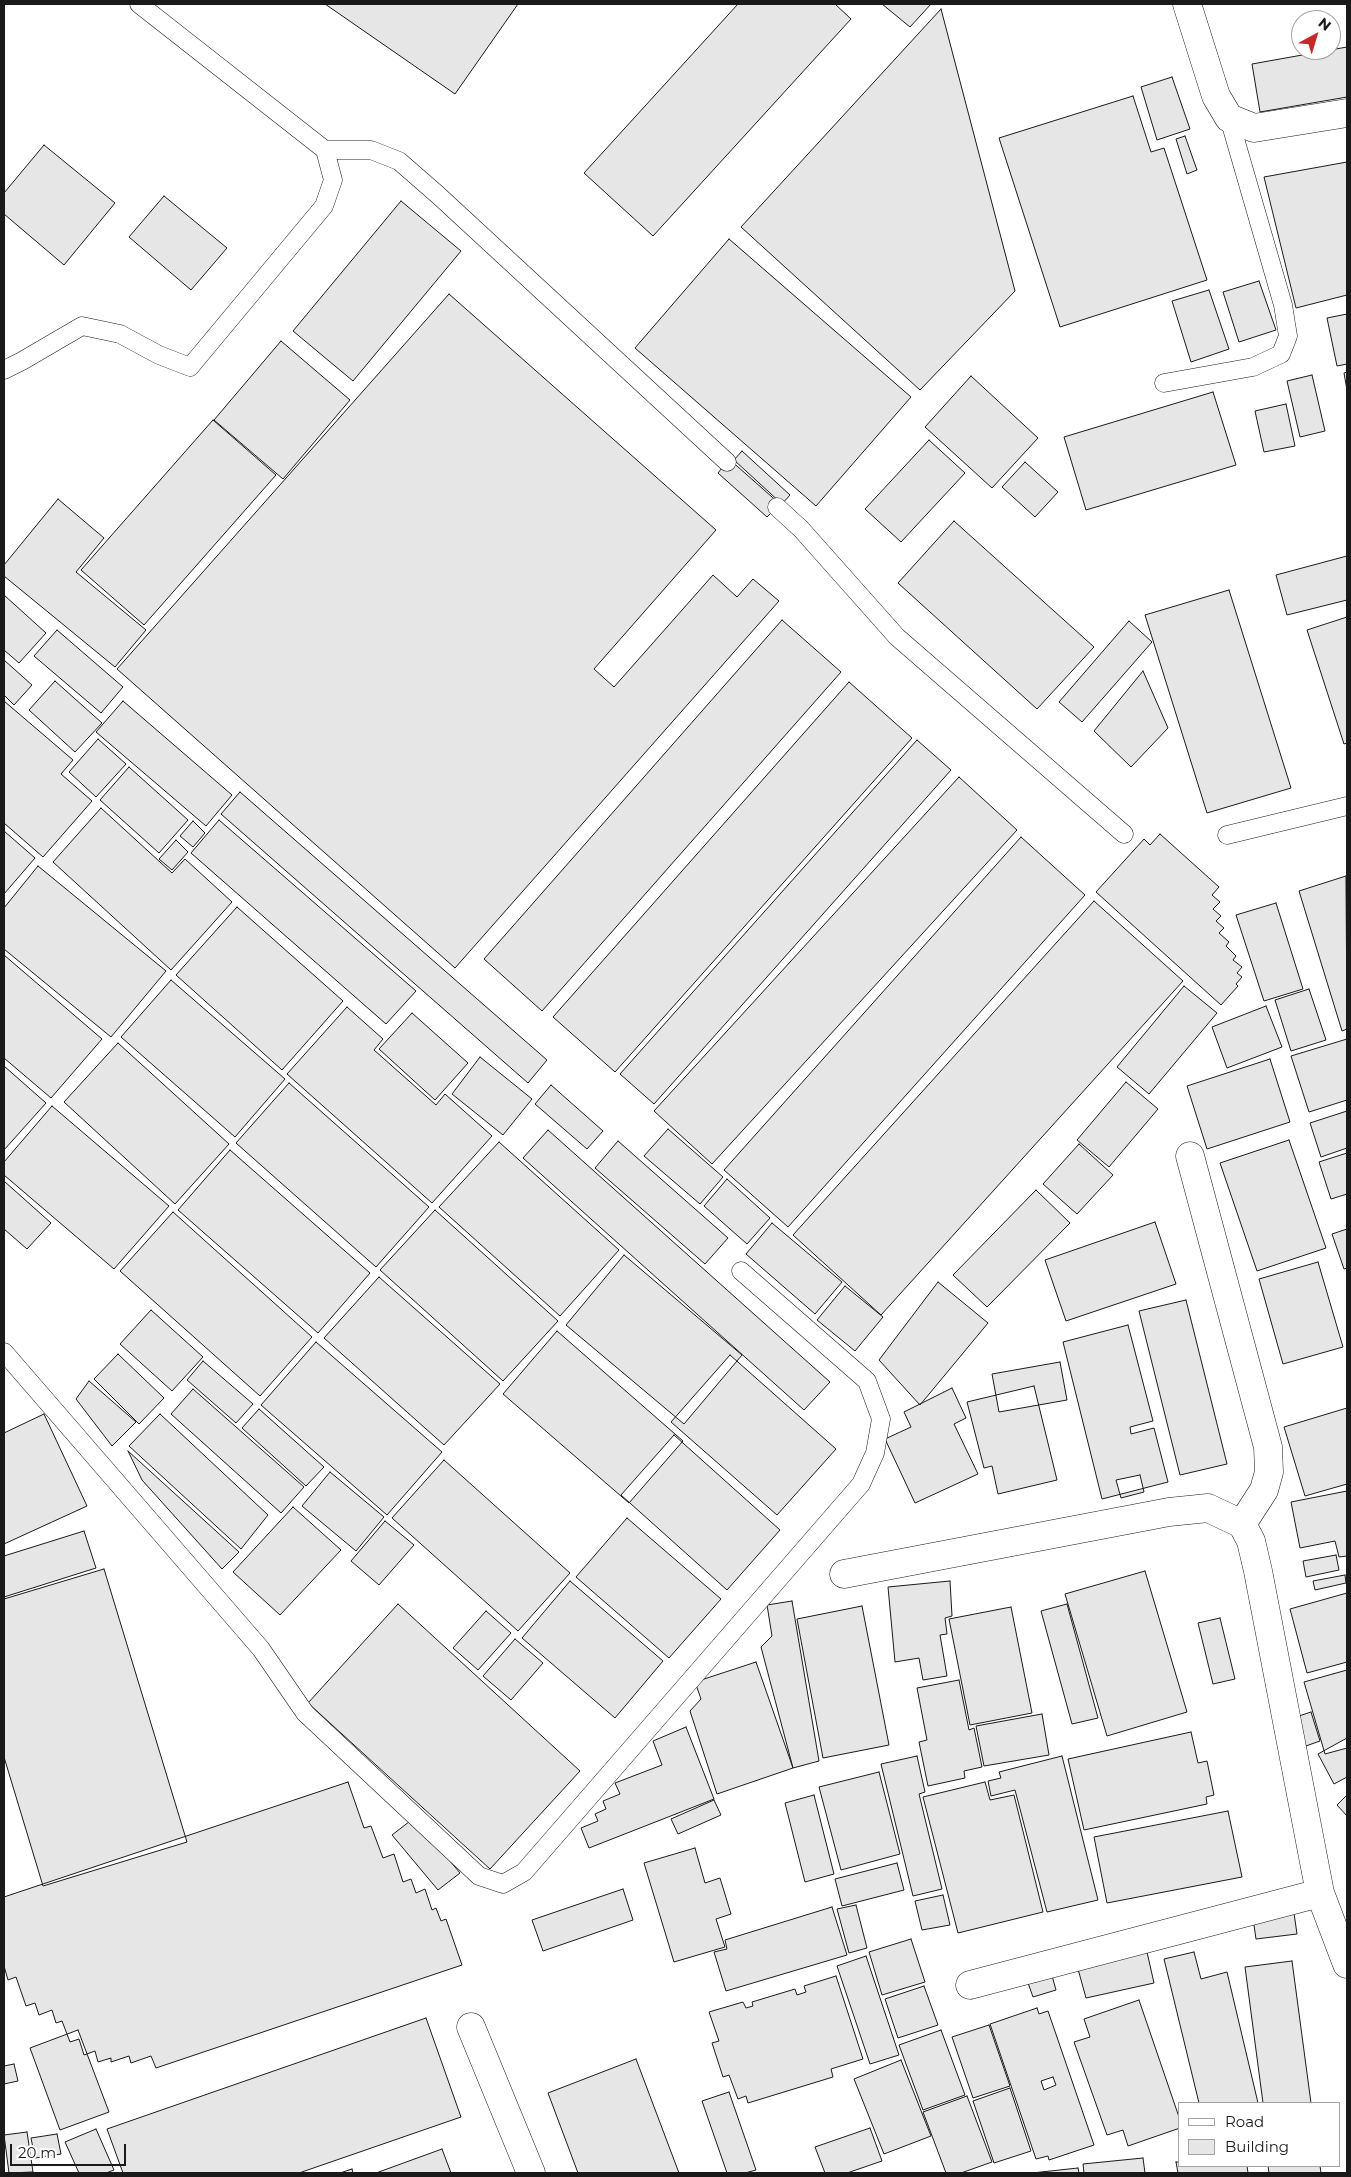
<!DOCTYPE html>
<html>
<head>
<meta charset="utf-8">
<style>
	body { margin:0 }
	#map { position:relative; width:1351px; height:2177px; overflow:hidden; background:#fff; font-family:Montserrat,sans-serif }
	canvas { display:block }
	.frame { position:absolute; inset:0; border:5px solid #1a1a1a; pointer-events:none }
	.legend { position:absolute; left:1178px; top:2102px; width:162px; height:65px; box-sizing:border-box; background:#fff; border:1px solid #a3a3a3; margin:0; padding:6px 9px; list-style:none; font-size:15px; color:#1a1a1a }
	.legend li { display:flex; align-items:center; gap:10px; height:25px }
	.legend b { width:25px; border:1px solid #a3a3a3 }
	.north { position:absolute; left:1291px; top:10px; width:50px; height:50px; box-sizing:border-box; background:#fff; border:1px solid #a3a3a3; border-radius:50%; rotate:39deg; font-size:14px; font-weight:700; line-height:20px; text-align:center; color:#1a1a1a }
	.north::after { content:''; display:block; margin:auto; width:18px; height:22px; background:#c62828; clip-path:polygon(50% 0,100% 100%,50% 72%,0 100%) }
	.scale { position:absolute; left:10px; top:2144px; width:116px; height:22px; box-sizing:border-box; border:2px solid #1a1a1a; border-top:0; padding-left:6px; font-size:15px; line-height:18px; white-space:nowrap; color:#1a1a1a; -webkit-text-stroke:4px #fff; paint-order:stroke }
</style>
</head>
<body>
<div id="map">
<canvas width="1351" height="2177"></canvas>
<div class="frame"></div>
<ul class="legend">
<li><b style="height:6px;background:#fff"></b>Road</li>
<li><b style="height:14px;background:#e6e6e6"></b>Building</li>
</ul>
<div class="north">N</div>
<div class="scale">20 m</div>
</div>
<script>
const c = document.querySelector('canvas').getContext('2d');
c.lineJoin = 'round';
function fillPath(path, color) {
  c.fillStyle = color;
  c.fill(path, 'evenodd');
}
function toPath(rows) {
  const path = new Path2D();
  for (const r of rows) {
    path.moveTo(r[0], r[1]);
    for (let i = 2; i < r.length; i += 2) path.lineTo(r[i], r[i + 1]);
  }
  return path;
}
function strokePath(path, color, width, dash) {
  c.strokeStyle = color;
  c.lineWidth = width;
  c.lineCap = dash ? 'butt' : 'round';
  c.setLineDash(dash || []);
  c.stroke(path);
}
const building = toPath([
	[325,4,518,4,455,94,325,4],
	[738,4,835,4,851,19,653,236,584,173,738,4],
	[882,4,931,4,910,27,882,4],
	[941,9,1015,291,920,390,741,227,941,9],
	[1347,47,1347,97,1260,112,1252,64,1347,47],
	[1172,77,1190,129,1157,140,1141,87,1172,77],
	[1133,96,1151,152,1164,148,1207,280,1060,327,999,138,1133,96],
	[1185,136,1197,170,1187,174,1176,139,1185,136],
	[44,145,115,203,64,265,4,214,4,193,44,145],
	[1347,162,1347,295,1296,308,1264,177,1347,162],
	[164,196,227,248,191,290,129,237,164,196],
	[401,201,461,251,353,381,293,331,401,201],
	[729,239,911,397,816,506,635,348,729,239],
	[1259,281,1276,330,1239,342,1223,292,1259,281],
	[1209,290,1229,349,1191,362,1172,301,1209,290],
	[449,294,716,530,594,669,614,687,713,575,737,597,753,579,779,601,455,968,117,669,449,294],
	[1347,314,1347,364,1337,366,1327,318,1347,314],
	[281,341,350,400,283,479,214,420,281,341],
	[1347,372,1347,390,1344,373,1347,372],
	[1312,375,1325,431,1300,437,1287,381,1312,375],
	[971,376,1038,438,992,488,925,427,971,376],
	[1213,392,1236,465,1086,510,1064,437,1213,392],
	[1286,404,1295,446,1264,452,1255,411,1286,404],
	[213,420,276,475,144,625,81,570,213,420],
	[929,440,965,473,901,542,865,509,929,440],
	[742,451,790,495,782,504,734,460,742,451],
	[729,459,780,504,767,517,718,473,729,459],
	[1025,462,1058,492,1035,517,1002,487,1025,462],
	[58,499,104,538,76,572,146,630,115,667,4,576,4,565,58,499],
	[954,521,1094,647,1037,709,898,583,954,521],
	[1347,556,1347,600,1287,615,1276,575,1347,556],
	[1229,590,1291,788,1207,813,1145,615,1229,590],
	[4,595,46,633,19,663,4,650,4,595],
	[1347,617,1347,743,1344,744,1307,630,1347,617],
	[782,620,841,672,542,1011,484,959,782,620],
	[1129,621,1152,642,1082,722,1059,702,1129,621],
	[57,630,123,687,101,713,34,656,57,630],
	[4,660,32,685,14,705,4,695,4,660],
	[1143,671,1168,728,1131,767,1094,731,1143,671],
	[55,681,102,723,75,752,29,710,55,681],
	[849,682,912,738,615,1072,553,1017,849,682],
	[4,701,73,760,61,774,92,801,43,857,4,823,4,701],
	[123,701,232,795,206,826,96,732,123,701],
	[98,739,126,764,96,797,69,772,98,739],
	[917,740,951,770,654,1104,620,1074,917,740],
	[129,767,188,820,159,853,100,800,129,767],
	[959,777,1017,830,712,1164,654,1111,959,777],
	[240,792,547,1060,528,1083,221,814,240,792],
	[101,808,172,873,185,859,232,902,171,970,53,862,101,808],
	[219,820,416,991,386,1024,191,853,219,820],
	[193,821,205,833,193,847,180,836,193,821],
	[4,831,35,858,4,894,4,831],
	[1160,834,1219,887,1212,895,1220,902,1213,909,1221,916,1216,921,1224,928,1219,933,1229,942,1226,946,1236,956,1233,960,1242,967,1237,973,1242,977,1236,984,1238,986,1221,1005,1096,892,1144,839,1150,845,1160,834],
	[1021,837,1085,895,788,1227,724,1170,1021,837],
	[176,840,188,852,172,870,159,859,176,840],
	[38,866,166,971,111,1037,4,949,4,908,38,866],
	[1346,876,1347,1029,1342,1031,1299,891,1346,876],
	[1094,901,1183,981,881,1315,793,1235,1094,901],
	[1276,903,1303,989,1264,1001,1236,915,1276,903],
	[237,907,343,1001,282,1070,176,975,237,907],
	[4,955,102,1039,51,1098,4,1058,4,955],
	[171,980,285,1079,235,1137,121,1037,171,980],
	[1184,986,1217,1013,1149,1094,1117,1067,1184,986],
	[1309,989,1326,1040,1291,1051,1275,1000,1309,989],
	[1266,1006,1282,1047,1227,1068,1212,1027,1266,1006],
	[347,1007,383,1039,374,1050,436,1105,445,1094,492,1136,432,1203,287,1074,347,1007],
	[412,1013,468,1063,435,1100,379,1049,412,1013],
	[1347,1039,1347,1100,1309,1112,1291,1056,1347,1039],
	[118,1043,229,1144,175,1204,64,1102,118,1043],
	[480,1057,532,1099,503,1135,452,1094,480,1057],
	[1270,1059,1290,1122,1207,1149,1187,1086,1270,1059],
	[4,1066,46,1103,4,1150,4,1066],
	[1126,1082,1158,1109,1109,1167,1077,1140,1126,1082],
	[289,1083,429,1207,376,1267,236,1143,289,1083],
	[551,1085,603,1131,587,1149,535,1104,551,1085],
	[52,1106,169,1206,114,1269,4,1175,4,1162,52,1106],
	[1347,1111,1347,1148,1321,1157,1310,1123,1347,1111],
	[668,1129,723,1177,700,1204,644,1156,668,1129],
	[548,1130,830,1382,804,1410,523,1158,548,1130],
	[1289,1140,1326,1248,1257,1271,1220,1163,1289,1140],
	[618,1141,728,1238,705,1264,595,1168,618,1141],
	[499,1142,619,1250,560,1316,439,1207,499,1142],
	[1079,1144,1113,1175,1077,1214,1043,1184,1079,1144],
	[230,1150,370,1273,318,1333,178,1210,230,1150],
	[1347,1153,1347,1194,1331,1199,1319,1162,1347,1153],
	[727,1179,770,1218,747,1244,704,1206,727,1179],
	[4,1181,51,1223,27,1249,4,1229,4,1181],
	[1036,1190,1070,1223,987,1307,953,1275,1036,1190],
	[435,1210,558,1321,503,1381,380,1270,435,1210],
	[173,1212,312,1337,260,1396,120,1271,173,1212],
	[1155,1222,1176,1284,1066,1321,1045,1260,1155,1222],
	[772,1223,842,1282,815,1314,746,1254,772,1223],
	[1347,1229,1347,1268,1344,1269,1332,1234,1347,1229],
	[624,1255,742,1355,684,1424,566,1325,624,1255],
	[1318,1262,1343,1347,1283,1364,1259,1279,1318,1262],
	[379,1277,500,1384,444,1445,324,1338,379,1277],
	[938,1282,988,1323,920,1405,879,1360,938,1282],
	[845,1286,883,1317,855,1351,817,1320,845,1286],
	[1186,1300,1227,1464,1180,1475,1139,1311,1186,1300],
	[151,1310,203,1357,172,1391,120,1344,151,1310],
	[1128,1325,1153,1421,1130,1427,1131,1434,1154,1428,1168,1482,1102,1499,1063,1342,1128,1325],
	[557,1331,683,1441,629,1503,503,1394,557,1331],
	[316,1342,442,1452,387,1515,261,1405,316,1342],
	[118,1354,164,1398,139,1424,94,1379,118,1354],
	[730,1355,836,1449,777,1515,671,1422,730,1355],
	[203,1361,253,1404,236,1423,187,1380,203,1361],
	[1060,1362,1067,1400,999,1412,992,1374,1060,1362],
	[89,1381,136,1422,112,1446,76,1399,89,1381],
	[1034,1386,1057,1480,998,1494,992,1466,984,1468,967,1402,1034,1386],
	[952,1388,966,1418,954,1424,978,1474,915,1503,885,1439,911,1427,904,1412,952,1388],
	[193,1389,304,1487,281,1513,171,1414,193,1389],
	[1347,1408,1347,1484,1305,1496,1284,1427,1347,1408],
	[259,1409,324,1467,306,1486,242,1428,259,1409],
	[44,1414,87,1506,4,1544,4,1433,44,1414],
	[160,1414,268,1515,241,1549,129,1446,160,1414],
	[674,1435,780,1530,727,1590,621,1495,674,1435],
	[128,1451,239,1552,222,1569,142,1480,128,1451],
	[444,1460,570,1573,518,1631,392,1518,444,1460],
	[330,1472,384,1517,356,1551,302,1506,330,1472],
	[1140,1475,1144,1492,1121,1498,1116,1480,1140,1475],
	[1347,1491,1347,1556,1339,1557,1335,1541,1300,1548,1291,1502,1347,1491],
	[293,1507,341,1550,280,1615,233,1572,293,1507],
	[627,1518,721,1599,669,1658,576,1577,627,1518],
	[385,1521,414,1545,379,1585,351,1561,385,1521],
	[84,1531,96,1568,4,1597,4,1556,84,1531],
	[1336,1555,1339,1570,1306,1577,1303,1561,1336,1555],
	[104,1569,187,1842,43,1886,4,1757,4,1599,104,1569],
	[1145,1571,1187,1712,1107,1736,1065,1594,1145,1571],
	[1345,1575,1346,1583,1315,1590,1313,1581,1345,1575],
	[570,1581,663,1661,615,1718,522,1638,570,1581],
	[950,1581,952,1616,945,1618,947,1634,940,1635,947,1676,923,1680,919,1658,895,1662,888,1587,950,1581],
	[1347,1593,1347,1662,1307,1673,1290,1609,1347,1593],
	[792,1601,819,1761,793,1768,761,1647,772,1636,767,1605,792,1601],
	[398,1604,580,1771,490,1869,308,1703,398,1604],
	[1067,1604,1098,1718,1072,1724,1041,1611,1067,1604],
	[862,1606,889,1745,823,1758,797,1619,862,1606],
	[1011,1607,1032,1713,970,1725,949,1619,1011,1607],
	[486,1611,511,1633,478,1670,453,1648,486,1611],
	[1220,1618,1235,1679,1213,1684,1198,1623,1220,1618],
	[515,1639,543,1663,511,1700,483,1676,515,1639],
	[756,1662,793,1768,717,1794,690,1711,701,1699,695,1682,756,1662],
	[1347,1670,1347,1748,1325,1754,1304,1682,1347,1670],
	[959,1680,969,1730,974,1728,982,1767,964,1771,965,1778,928,1786,919,1742,927,1740,917,1688,959,1680],
	[1311,1712,1320,1741,1303,1747,1293,1718,1311,1712],
	[1042,1714,1049,1755,984,1766,976,1726,1042,1714],
	[686,1727,714,1799,589,1848,581,1828,598,1821,595,1814,606,1809,603,1801,620,1794,615,1783,662,1765,653,1741,686,1727],
	[1191,1732,1198,1763,1207,1761,1214,1795,1206,1797,1207,1804,1084,1830,1068,1759,1191,1732],
	[1347,1738,1347,1777,1334,1784,1318,1754,1347,1738],
	[917,1756,925,1792,919,1794,942,1889,913,1896,881,1764,917,1756],
	[1062,1756,1098,1900,1047,1912,1015,1790,991,1796,988,1781,1001,1778,999,1772,1062,1756],
	[879,1772,900,1854,841,1870,819,1787,879,1772],
	[348,1782,364,1828,371,1826,383,1858,394,1854,403,1882,411,1879,416,1893,425,1889,432,1910,436,1908,441,1921,446,1919,462,1965,156,2068,151,2056,131,2063,129,2056,111,2062,111,2058,98,2062,95,2051,84,2055,79,2039,70,2042,62,2021,56,2023,52,2010,39,2015,35,2003,26,2006,16,1977,8,1980,4,1966,4,1897,348,1782],
	[985,1782,990,1800,1014,1795,1043,1912,958,1933,923,1797,985,1782],
	[814,1795,834,1874,805,1882,785,1803,814,1795],
	[1347,1795,1347,1816,1337,1805,1347,1795],
	[714,1800,721,1815,678,1834,671,1819,714,1800],
	[1228,1811,1242,1877,1107,1903,1094,1837,1228,1811],
	[414,1818,460,1873,438,1890,392,1835,414,1818],
	[695,1848,705,1883,720,1878,731,1914,716,1919,725,1947,674,1962,644,1863,695,1848],
	[897,1863,904,1890,842,1906,835,1879,897,1863],
	[623,1889,633,1920,543,1951,532,1920,623,1889],
	[943,1895,950,1925,922,1930,915,1901,943,1895],
	[856,1905,867,1948,849,1953,837,1909,856,1905],
	[832,1907,847,1955,726,1991,714,1952,727,1949,725,1940,832,1907],
	[1294,1913,1297,1934,1256,1939,1253,1918,1294,1913],
	[911,1939,925,1982,882,1995,869,1952,911,1939],
	[1147,1952,1154,1983,1086,1998,1078,1969,1147,1952],
	[1194,1952,1201,1979,1227,1972,1258,2103,1199,2103,1164,1959,1194,1952],
	[866,1956,899,2055,870,2064,837,1966,866,1956],
	[1292,1961,1311,2103,1263,2103,1245,1967,1292,1961],
	[1051,1972,1056,1990,1033,1997,1027,1980,1051,1972],
	[836,1976,863,2059,831,2069,833,2077,748,2103,746,2096,738,2099,729,2075,723,2077,712,2043,719,2041,709,2012,743,2002,746,2008,753,2006,752,2002,795,1989,797,1995,806,1992,804,1986,836,1976],
	[924,1986,938,2025,898,2038,885,1999,924,1986],
	[1139,2000,1180,2120,1180,2128,1128,2146,1123,2130,1107,2135,1074,2042,1090,2037,1084,2019,1139,2000],
	[1037,2008,1039,2014,1048,2011,1094,2145,1049,2160,1048,2156,1036,2159,990,2024,1037,2008],
	[1053,2077,1056,2085,1044,2090,1041,2081,1053,2077],
	[426,2018,461,2117,299,2173,123,2173,107,2129,426,2018],
	[989,2025,1010,2086,973,2098,952,2037,989,2025],
	[78,2030,109,2112,60,2130,30,2048,78,2030],
	[941,2030,965,2095,923,2110,899,2045,941,2030],
	[636,2059,679,2173,578,2173,548,2093,636,2059],
	[901,2060,931,2136,884,2154,854,2079,901,2060],
	[14,2064,18,2081,4,2084,4,2066,14,2064],
	[1010,2088,1031,2151,994,2163,973,2101,1010,2088],
	[729,2092,756,2170,745,2173,727,2173,702,2101,729,2092],
	[967,2096,992,2162,961,2173,946,2173,923,2112,967,2096],
	[870,2128,882,2161,847,2173,825,2173,815,2147,870,2128],
	[96,2129,114,2170,106,2173,79,2173,65,2142,96,2129],
	[27,2132,33,2172,9,2173,4,2135,27,2132],
	[57,2134,61,2154,35,2158,31,2138,57,2134],
	[442,2149,451,2173,376,2173,442,2149],
	[1143,2158,1145,2173,1084,2173,1083,2164,1143,2158],
	[1176,2162,1180,2162,1180,2166,1247,2166,1248,2173,1178,2173,1176,2162],
	[1268,2166,1320,2166,1321,2173,1269,2173,1268,2166],
	[1078,2168,1079,2173,1032,2173,1078,2168],
	[352,2169,353,2173,340,2173,352,2169]
]);
fillPath(building, '#e6e6e6');
strokePath(building, '#1a1a1a', 1);
const lane = toPath([
	[325,150,371,150,399,161,438,195,727,462],
	[4,370,22,361,82,326,120,334,159,355,190,367,324,206,333,180,325,150,139,4],
	[1164,383,1253,367,1281,354,1288,336,1283,305,1229,118],
	[777,507,801,529,897,637,1124,834],
	[1227,835,1347,806],
	[4,1352,261,1649,305,1713,479,1876,503,1884,524,1872,861,1484,875,1453,881,1419,867,1381,741,1271]
]);
const street = toPath([
	[1187,4,1216,96,1229,118,1254,128,1347,113],
	[1190,1156,1268,1447,1269,1472,1264,1490,1242,1524],
	[844,1574,1169,1512,1208,1508,1242,1524,1251,1541,1258,1571,1320,1893,1347,1964],
	[970,1985,1320,1893],
	[471,2027,531,2173]
]);
strokePath(lane, '#1a1a1a', 19);
strokePath(street, '#1a1a1a', 29);
strokePath(lane, '#fff', 18);
strokePath(street, '#fff', 28);
</script>
</body>
</html>
